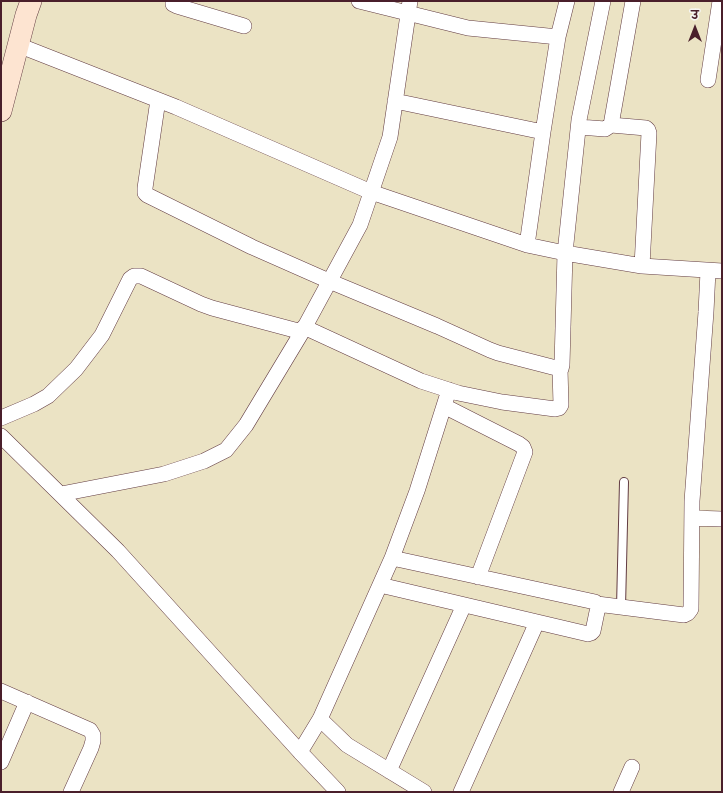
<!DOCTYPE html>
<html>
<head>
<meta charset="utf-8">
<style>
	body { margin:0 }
	#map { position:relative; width:723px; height:793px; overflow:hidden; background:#ebe3c4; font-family:"Architects Daughter","Playpen Sans Deva",sans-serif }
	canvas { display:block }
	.frame { position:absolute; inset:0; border:2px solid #4a1f2b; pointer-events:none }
	.north { position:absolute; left:675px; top:8px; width:40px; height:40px; -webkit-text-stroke:3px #f6f6f2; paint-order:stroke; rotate:0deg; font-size:11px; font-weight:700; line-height:16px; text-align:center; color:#4a1f2b }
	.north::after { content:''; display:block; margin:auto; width:14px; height:18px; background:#4a1f2b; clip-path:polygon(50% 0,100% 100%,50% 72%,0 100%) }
</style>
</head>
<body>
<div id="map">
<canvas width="723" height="793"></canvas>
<div class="frame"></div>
<div class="north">उ</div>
</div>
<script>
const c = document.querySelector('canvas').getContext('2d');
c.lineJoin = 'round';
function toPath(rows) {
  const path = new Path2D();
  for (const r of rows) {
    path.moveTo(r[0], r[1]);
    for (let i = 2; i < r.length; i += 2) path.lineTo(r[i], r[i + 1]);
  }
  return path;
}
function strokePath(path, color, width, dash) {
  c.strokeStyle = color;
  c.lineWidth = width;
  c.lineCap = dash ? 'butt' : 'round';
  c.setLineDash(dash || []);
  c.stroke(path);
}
const lane = toPath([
	[621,607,624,482]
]);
const street = toPath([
	[173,1,173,4,177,6,244,26],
	[359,1,468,28,558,37],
	[18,45,176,107,371,192,527,245,565,253,642,266],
	[708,80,720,1],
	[158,100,145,188,145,193,147,195,252,247,329,281,437,326,490,350,498,353,560,369,561,369,562,365,565,253,579,120,603,1],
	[395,101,543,132],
	[611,125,646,128,648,130,649,133,642,266,722,271],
	[579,127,605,129,611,125,633,1],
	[527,245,543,132,558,37,567,1],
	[304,327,421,381,458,393,502,402,555,409,559,408,561,405,560,369],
	[444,406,519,444,523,447,525,452,478,577],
	[1,418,34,404,48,396,76,369,102,335,130,279,134,276,141,276,201,304,212,308,302,332],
	[1,436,118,551,300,752,338,792],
	[61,494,164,474,204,461,226,450,246,425,302,332,360,225,390,137,410,1],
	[692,518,722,519],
	[380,585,588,634,591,633,593,631,598,607,597,604,595,602,392,558],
	[597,604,684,615,688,613,691,609,692,501,706,312,708,271],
	[1,691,90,730,93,735,93,741,91,748,71,792],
	[320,719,347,745,424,792],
	[300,752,320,719,392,558,417,491,449,390],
	[1,762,27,702],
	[389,771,464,605],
	[461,792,537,622],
	[621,792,632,767]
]);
const secondary = toPath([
	[1,111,26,15,31,1]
]);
strokePath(lane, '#623c42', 10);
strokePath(street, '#623c42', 16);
strokePath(secondary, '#623c42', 22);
strokePath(lane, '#fff', 8);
strokePath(street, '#fff', 15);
strokePath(secondary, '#fde4d1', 21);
</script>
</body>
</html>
